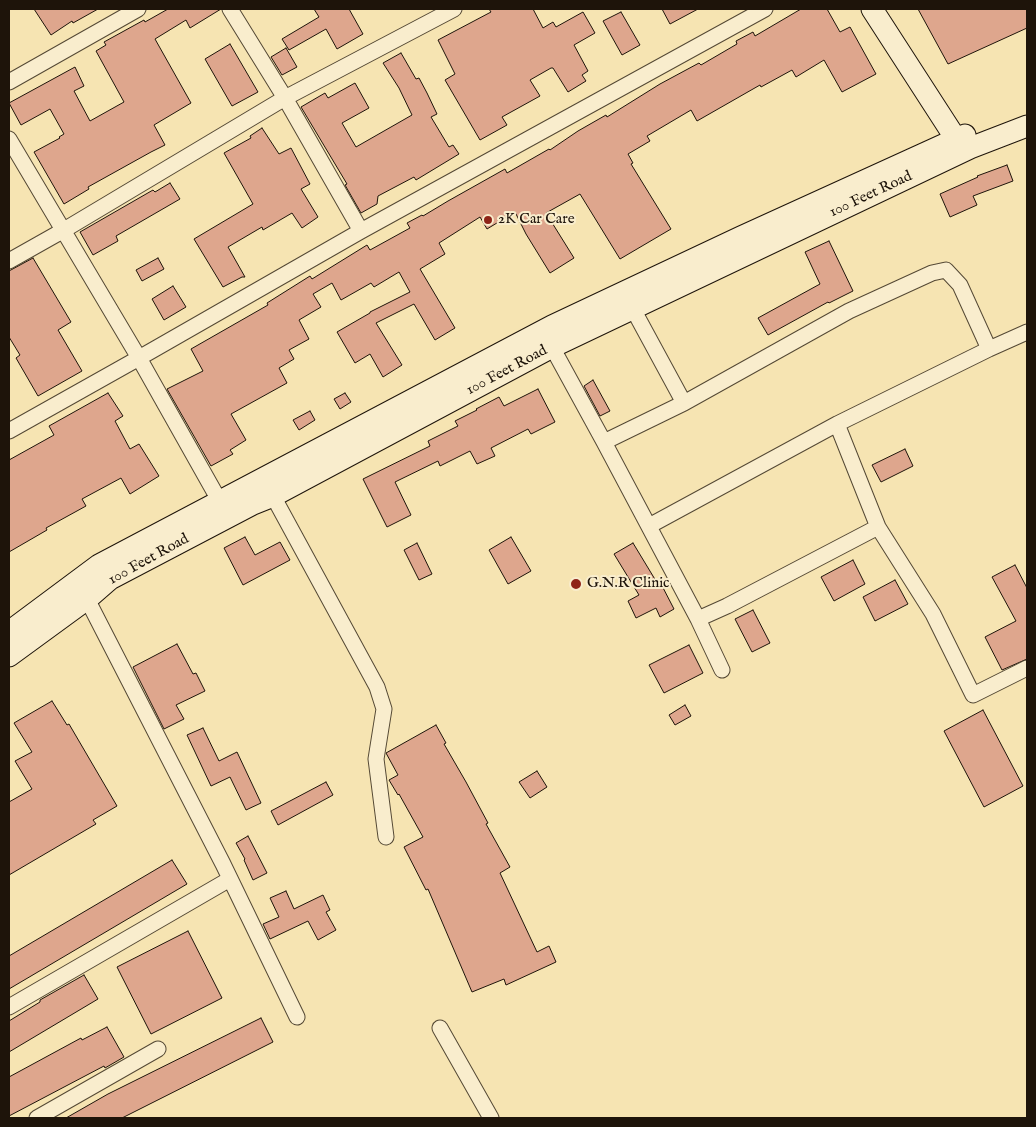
<!DOCTYPE html>
<html>
<head>
<meta charset="utf-8">
<style>
	body { margin:0 }
	#map { position:relative; width:1036px; height:1127px; overflow:hidden; background:#f6e4b2; font-family:"IM FELL English",serif }
	canvas { display:block }
	.frame { position:absolute; inset:0; border:10px solid #1e140a; pointer-events:none }
</style>
</head>
<body>
<div id="map">
<canvas width="1036" height="1127"></canvas>
<div class="frame"></div>
</div>
<script>
const c = document.querySelector('canvas').getContext('2d');
c.lineJoin = 'round';
function fillPath(path, color) {
  c.fillStyle = color;
  c.fill(path, 'evenodd');
}
function toPath(rows) {
  const path = new Path2D();
  for (const r of rows) {
    path.moveTo(r[0], r[1]);
    for (let i = 2; i < r.length; i += 2) path.lineTo(r[i], r[i + 1]);
  }
  return path;
}
function strokePath(path, color, width, dash) {
  c.strokeStyle = color;
  c.lineWidth = width;
  c.lineCap = dash ? 'butt' : 'round';
  c.setLineDash(dash || []);
  c.stroke(path);
}
function label(font, color, halo, rows, align = 'center') {
  c.font = font + ' "IM FELL English",serif';
  c.lineWidth = 4;
  c.setLineDash([]);
  c.textBaseline = 'middle';
  c.strokeStyle = halo;
  c.fillStyle = color;
  for (const [text, x, y, turn = 0] of rows) {
    c.save();
    c.translate(x, y);
    c.rotate((+turn || 0) * Math.PI / 180);
    c.textAlign = isNaN(turn) ? turn : align;
    if (halo) c.strokeText(text, 0, 0);
    c.fillText(text, 0, 0);
    c.restore();
  }
}
const building = toPath([
	[34,9,98,9,73,23,72,21,51,35,34,9],
	[168,9,221,9,190,28,186,20,155,39,191,103,154,125,165,145,151,152,88,187,89,189,64,204,34,152,60,138,59,137,64,134,50,109,21,125,9,103,75,67,84,86,74,91,90,121,124,102,96,51,106,45,104,42,144,20,145,22,168,9],
	[314,9,349,9,363,34,337,49,326,29,289,50,282,39,319,17,314,9],
	[489,9,533,9,543,28,553,22,556,27,583,12,595,33,574,45,588,71,582,75,586,81,568,92,553,68,551,68,530,80,540,96,502,117,507,125,480,140,445,80,455,74,438,40,491,12,489,9],
	[662,9,698,9,670,24,662,9],
	[801,9,827,9,840,32,850,27,876,74,842,92,824,60,796,77,792,70,761,87,760,85,697,121,691,110,647,136,650,141,628,154,633,163,631,164,671,229,620,259,580,194,546,213,574,258,550,273,526,234,515,212,487,229,480,217,439,243,445,254,420,269,455,328,435,340,414,304,376,323,402,365,383,377,370,354,355,363,337,332,370,313,370,312,410,292,399,272,374,287,371,283,341,300,332,283,313,294,321,307,299,320,309,339,289,350,294,359,279,368,287,383,231,414,246,440,230,450,233,454,211,466,167,389,203,371,191,349,268,305,267,303,310,276,312,279,367,245,370,250,410,228,407,223,422,215,423,216,448,201,505,169,507,173,549,149,550,150,578,131,606,115,607,117,660,84,699,63,701,65,737,44,736,41,753,32,755,36,801,9],
	[918,9,1027,9,1027,28,948,64,918,9],
	[621,12,640,45,622,55,603,21,621,12],
	[230,44,258,92,232,106,205,59,230,44],
	[286,48,297,67,282,75,271,57,286,48],
	[401,53,416,79,419,78,427,93,437,114,431,117,449,147,453,145,459,154,416,180,414,177,378,196,377,204,361,213,345,185,347,184,301,107,325,93,328,98,355,83,369,108,342,123,356,147,412,115,399,88,383,63,401,53],
	[262,128,279,154,291,148,310,184,301,189,318,217,302,228,292,213,263,230,262,227,228,247,245,277,242,277,223,287,194,239,253,204,224,153,251,138,250,136,262,128],
	[1007,165,1013,181,973,196,977,205,950,217,940,194,978,177,977,176,1007,165],
	[170,183,180,199,116,236,118,241,93,255,80,232,153,190,155,192,170,183],
	[829,241,853,291,829,303,828,302,768,335,758,318,820,284,805,252,829,241],
	[33,258,71,322,58,330,82,371,38,396,16,358,20,355,9,337,9,271,33,258],
	[158,258,164,269,142,281,136,270,158,258],
	[173,286,186,307,164,320,152,299,173,286],
	[593,380,610,411,600,416,584,386,593,380],
	[538,389,555,422,531,434,528,429,491,448,495,456,477,464,470,451,440,466,438,461,395,482,411,515,387,527,363,479,430,446,428,441,458,426,455,421,477,410,476,409,499,397,504,406,538,389],
	[108,393,123,416,115,421,130,449,139,444,159,476,130,494,121,478,82,499,86,506,46,528,47,530,9,552,9,460,54,435,49,426,108,393],
	[345,393,351,402,340,409,334,399,345,393],
	[310,411,315,420,299,430,293,420,310,411],
	[905,449,913,466,881,482,872,465,905,449],
	[245,537,255,555,280,542,290,560,243,585,224,548,245,537],
	[511,537,531,571,508,584,489,550,511,537],
	[417,543,432,574,419,580,404,550,417,543],
	[633,543,656,581,659,580,674,609,660,617,656,608,636,618,628,601,639,595,614,554,633,543],
	[853,560,865,584,834,601,821,577,853,560],
	[1015,565,1027,588,1027,659,1002,670,985,637,1016,621,992,577,1015,565],
	[895,580,908,604,875,621,863,597,895,580],
	[753,610,770,643,752,652,735,619,753,610],
	[177,644,193,674,196,673,205,691,176,705,184,719,164,729,133,667,177,644],
	[689,645,703,673,664,693,649,665,689,645],
	[52,701,67,725,69,724,117,806,93,820,96,824,9,875,9,802,32,789,15,761,32,752,14,723,52,701],
	[685,705,691,716,675,725,669,715,685,705],
	[983,710,1023,786,984,807,944,731,983,710],
	[436,725,446,743,444,744,466,782,488,823,486,824,510,867,500,873,537,952,549,946,556,962,506,985,504,979,472,992,428,889,426,890,404,847,423,837,399,794,398,795,389,780,398,775,386,753,436,725],
	[203,728,219,761,237,752,261,803,246,810,230,777,211,786,187,735,203,728],
	[537,771,547,787,530,798,519,782,537,771],
	[326,782,333,795,278,825,271,811,326,782],
	[248,836,267,873,253,880,244,860,245,859,236,843,248,836],
	[172,860,187,884,9,989,9,956,172,860],
	[286,891,294,909,323,895,330,910,326,912,336,930,318,940,308,921,270,939,263,924,279,917,270,898,286,891],
	[188,931,222,998,151,1034,117,967,188,931],
	[84,975,98,999,9,1052,9,1021,40,1002,40,1000,84,975],
	[261,1018,273,1042,122,1118,66,1118,108,1094,261,1018],
	[107,1027,124,1057,105,1068,104,1066,9,1116,9,1077,81,1038,82,1040,107,1027]
]);
fillPath(building, '#dea68d');
strokePath(building, '#1e140a', 1);
const street = toPath([
	[230,9,285,98,361,231],
	[9,82,138,9],
	[9,139,139,358,224,509],
	[9,261,64,230,285,98,454,9],
	[633,309,684,403],
	[552,347,604,442,698,619,727,606,878,527],
	[837,424,878,527,933,614,973,695,1027,668],
	[9,431,139,358,361,231,765,9],
	[604,442,684,403,849,311,932,273,946,270,960,285,989,349],
	[273,496,377,687,384,709,376,759,386,837],
	[649,526,837,424,989,349,1027,332],
	[87,599,223,864,297,1017],
	[698,619,722,670],
	[9,1007,230,879],
	[440,1028,491,1118],
	[37,1118,158,1049]
]);
const secondary = toPath([
	[872,9,956,139],
	[9,632,99,565,552,326,741,237,965,135],
	[9,656,87,599,110,579,253,504,273,496,552,347,970,148,1027,126]
]);
strokePath(street, '#544834', 17);
strokePath(secondary, '#1e140a', 23);
strokePath(street, '#f9edcd', 15);
strokePath(secondary, '#f9edcd', 21);
for (const [x, y, r, color] of [
	[488,220,5,"#8f2418"],
	[576,584,6,"#8f2418"]
]) {
  const dot = new Path2D();
  dot.arc(x, y, r, 0, 2 * Math.PI);
  c.fillStyle = color;
  c.fill(dot);
  strokePath(dot, '#f9edcd', 2);
}
label('15px', '#1e140a', '#f9edcd', [
	["100 Feet Road",871,195,-25],
	["100 Feet Road",507,371,-28],
	["100 Feet Road",149,560,-29]
]);
label('15px', '#1e140a', '#f9edcd', [
	["2K Car Care",498,220],
	["G.N.R Clinic",587,584]
], 'left');
</script>
</body>
</html>
